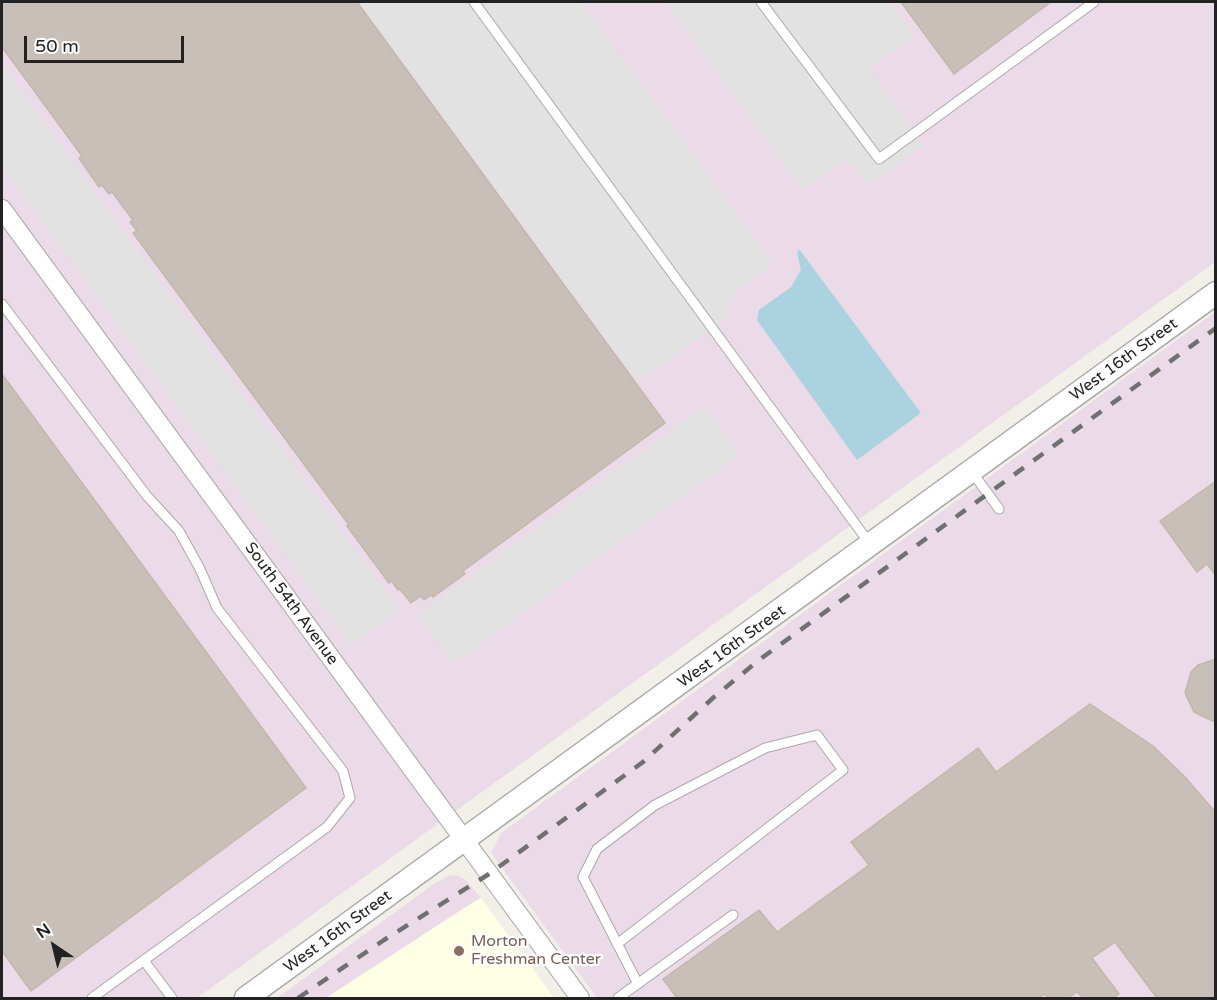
<!DOCTYPE html>
<html>
<head>
<meta charset="utf-8">
<style>
	body { margin:0 }
	#map { position:relative; width:1217px; height:1000px; overflow:hidden; background:#f2efe9; font-family:"Varela Round",sans-serif }
	canvas { display:block }
	.frame { position:absolute; inset:0; border:3px solid #222; pointer-events:none }
	.north { position:absolute; left:24px; top:916px; width:60px; height:60px; -webkit-text-stroke:4px #fff; paint-order:stroke; rotate:325deg; font-size:16px; font-weight:700; line-height:24px; text-align:center; color:#222 }
	.north::after { content:''; display:block; margin:auto; width:21px; height:27px; background:#222; clip-path:polygon(50% 0,100% 100%,50% 72%,0 100%) }
	.scale { position:absolute; left:24px; top:36px; width:160px; height:27px; box-sizing:border-box; border:3px solid #222; border-top:0; padding-left:8px; font-size:18px; line-height:21px; white-space:nowrap; color:#222; -webkit-text-stroke:4px #fff; paint-order:stroke }
</style>
</head>
<body>
<div id="map">
<canvas width="1217" height="1000"></canvas>
<div class="frame"></div>
<div class="north">N</div>
<div class="scale">50 m</div>
</div>
<script>
const c = document.querySelector('canvas').getContext('2d');
c.lineJoin = 'round';
function fillPath(path, color) {
  c.fillStyle = color;
  c.fill(path, 'evenodd');
}
function toPath(rows) {
  const path = new Path2D();
  for (const r of rows) {
    path.moveTo(r[0], r[1]);
    for (let i = 2; i < r.length; i += 2) path.lineTo(r[i], r[i + 1]);
  }
  return path;
}
function strokePath(path, color, width, dash) {
  c.strokeStyle = color;
  c.lineWidth = width;
  c.lineCap = dash ? 'butt' : 'round';
  c.setLineDash(dash || []);
  c.stroke(path);
}
function label(font, color, halo, rows, align = 'center') {
  c.font = font + ' "Varela Round",sans-serif';
  c.lineWidth = 4.5;
  c.setLineDash([]);
  c.textBaseline = 'middle';
  c.strokeStyle = halo;
  c.fillStyle = color;
  for (const [text, x, y, turn = 0] of rows) {
    c.save();
    c.translate(x, y);
    c.rotate((+turn || 0) * Math.PI / 180);
    c.textAlign = isNaN(turn) ? turn : align;
    if (halo) c.strokeText(text, 0, 0);
    c.fillText(text, 0, 0);
    c.restore();
  }
}
fillPath(toPath([
	[2,2,1215,2,1215,262,197,998,2,998],
	[1215,312,1215,998,597,998,491,853,501,833],
	[456,875,465,879,481,898,326,998,277,998,435,883,448,876]
]), '#ebdbe8');
fillPath(toPath([
	[481,898,554,998,326,998,472,903]
]), '#ffffe5');
fillPath(toPath([
	[359,2,581,2,773,264,735,292,728,305,729,317,638,381],
	[666,2,889,2,915,36,871,67,871,72,924,145,868,186,852,164,842,162,803,190],
	[2,65,399,610,351,645,2,166],
	[704,406,739,455,453,664,417,615]
]), '#e2e2e2');
fillPath(toPath([
	[799,249,921,413,857,460,757,320,759,310,791,287,801,270,797,253]
]), '#aad3df');
const building = toPath([
	[2,2,357,2,665,423,463,571,465,574,433,597,431,595,424,600,421,596,411,603,400,589,398,590,392,581,389,583,347,526,349,525,133,233,137,231,130,222,133,220,112,192,109,194,102,185,99,187,79,158,82,156,2,47,2,2],
	[901,2,1051,2,954,74,901,2],
	[2,374,306,788,31,991,2,951,2,374],
	[1216,481,1216,576,1207,564,1197,572,1160,521,1216,481],
	[1216,659,1216,721,1213,721,1194,712,1185,693,1191,672,1198,665,1216,659],
	[1090,704,1153,746,1185,777,1216,813,1216,998,1157,998,1115,942,1092,958,1119,994,1113,998,1083,998,1077,992,1068,998,1048,998,1045,994,1039,998,677,998,663,979,759,910,777,932,869,865,851,842,978,748,996,772,1090,704]
]);
fillPath(building, '#c7bfb8');
strokePath(building, '#c4b6ab', 1.5);
const service = toPath([
	[474,2,870,544],
	[761,2,879,159,1094,2],
	[2,304,147,496,179,531,200,569,217,608,343,771,350,798,327,827,92,998],
	[972,472,999,509],
	[617,944,843,770,817,735,765,748,655,805,597,849,583,877,638,984],
	[145,962,172,998],
	[618,998,733,915]
]);
const minor = toPath([
	[2,209,580,998]
]);
const tertiary = toPath([
	[246,998,1216,293]
]);
strokePath(service, '#a9a9a9', 11);
strokePath(minor, '#a9a9a9', 20);
strokePath(tertiary, '#a9a9a9', 25);
strokePath(service, '#fff', 9);
strokePath(minor, '#fff', 18);
strokePath(tertiary, '#fff', 22);
strokePath(toPath([
	[298,998,384,940,489,874,643,762,714,697,759,660,1216,328]
]), '#707070', 4.5, [12, 12]);
for (const [x, y, r, color] of [
	[459,951,6,"#8d6e63"]
]) {
  const dot = new Path2D();
  dot.arc(x, y, r, 0, 2 * Math.PI);
  c.fillStyle = color;
  c.fill(dot);
  strokePath(dot, '#fff', 2);
}
label('16px', '#222', '#fff', [
	["West 16th Street",1124,360,-36],
	["South 54th Avenue",291,604,54],
	["West 16th Street",732,647,-36],
	["West 16th Street",338,932,-36]
]);
label('16px', '#785e54', '#fff', [
	["Morton",471,942],
	["Freshman Center",471,960]
], 'left');
</script>
</body>
</html>
